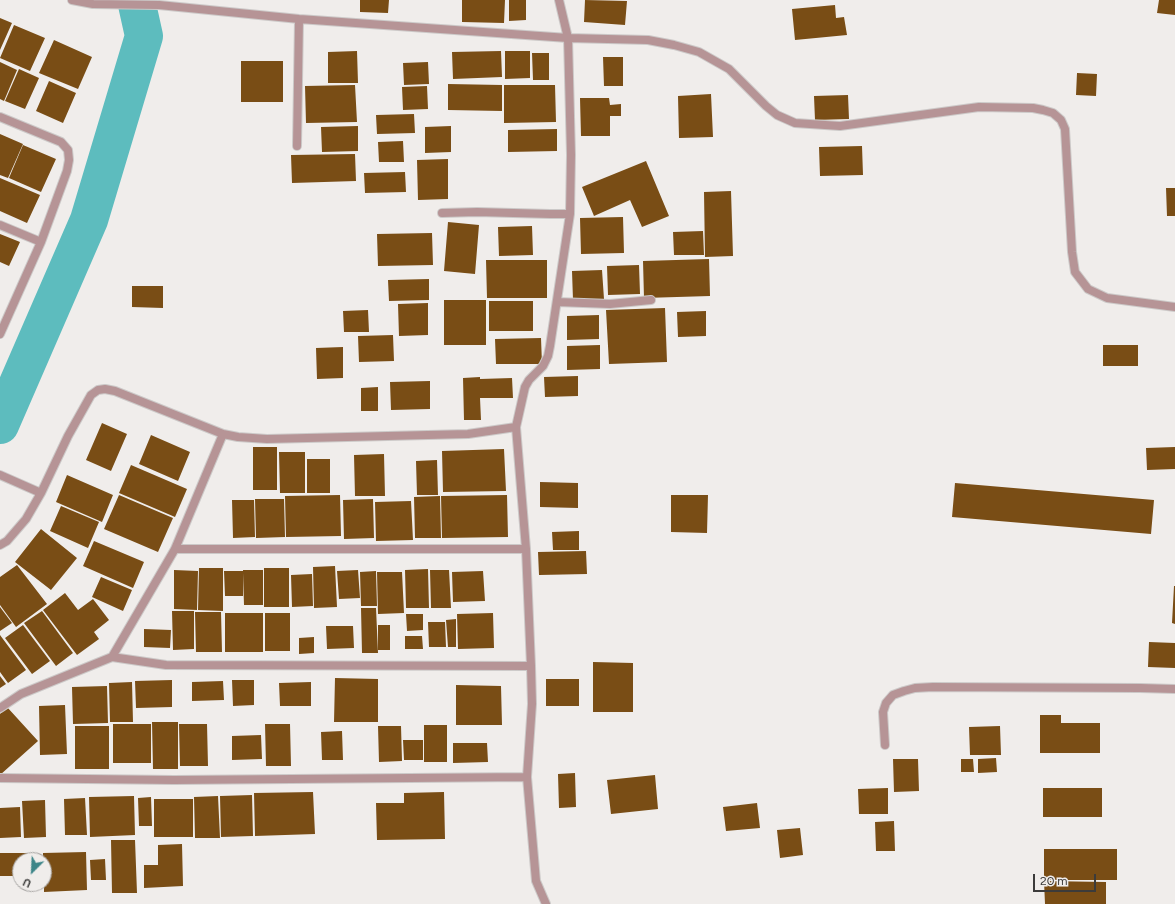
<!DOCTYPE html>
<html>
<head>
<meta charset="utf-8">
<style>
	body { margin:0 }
	#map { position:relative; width:1175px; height:904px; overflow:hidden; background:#f0edeb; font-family:Figtree,sans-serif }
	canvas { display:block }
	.north { position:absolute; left:12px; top:852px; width:40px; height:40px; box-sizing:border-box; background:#f0edeb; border:1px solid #a8a6a4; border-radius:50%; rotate:204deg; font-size:11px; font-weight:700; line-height:16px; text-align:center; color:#3c3b3a }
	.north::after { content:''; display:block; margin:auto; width:14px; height:18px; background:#3d8588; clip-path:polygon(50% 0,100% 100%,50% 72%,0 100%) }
	.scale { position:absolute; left:1033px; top:874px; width:63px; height:18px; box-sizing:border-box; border:2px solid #3c3b3a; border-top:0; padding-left:5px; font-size:12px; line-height:14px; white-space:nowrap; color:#3c3b3a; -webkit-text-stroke:3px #f0edeb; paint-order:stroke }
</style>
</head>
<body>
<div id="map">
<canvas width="1175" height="904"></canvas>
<div class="north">U</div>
<div class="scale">20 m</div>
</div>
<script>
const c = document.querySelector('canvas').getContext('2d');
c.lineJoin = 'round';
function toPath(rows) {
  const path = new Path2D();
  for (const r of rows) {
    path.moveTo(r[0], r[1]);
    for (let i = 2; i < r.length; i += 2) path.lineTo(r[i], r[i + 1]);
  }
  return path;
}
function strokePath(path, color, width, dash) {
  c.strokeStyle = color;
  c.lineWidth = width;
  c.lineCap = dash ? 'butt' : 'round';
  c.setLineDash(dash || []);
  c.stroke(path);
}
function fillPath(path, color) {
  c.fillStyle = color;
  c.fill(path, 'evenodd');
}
strokePath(toPath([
	[0,425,89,220,144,36,136,0]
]), '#5dbcbe', 38);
fillPath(toPath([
	[360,0,389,0,388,13,360,12],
	[462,0,505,0,504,23,462,22],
	[509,0,526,0,526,20,509,21],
	[585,0,627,1,625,25,584,22],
	[1159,0,1175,0,1175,15,1157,13],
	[835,5,836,18,844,17,847,35,795,40,792,9],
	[0,18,12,23,0,50],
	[14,25,45,38,30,71,0,58],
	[54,40,92,57,78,89,39,73],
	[357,51,358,83,328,83,328,52],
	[501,51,502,77,453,79,452,52],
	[505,51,530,51,530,78,505,79],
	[532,53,549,53,549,80,533,80],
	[603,57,623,57,623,86,604,86],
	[241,61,283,61,283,102,241,102],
	[0,62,17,70,4,101,0,99],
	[428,62,429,84,404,85,403,63],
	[19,69,39,78,25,109,5,101],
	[1077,73,1097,74,1096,96,1076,95],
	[49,81,76,93,63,123,36,111],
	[448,84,502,85,502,111,448,110],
	[355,85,357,122,306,123,305,86],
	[504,85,555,85,556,122,504,123],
	[427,86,428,109,403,110,402,87],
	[711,94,713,137,679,138,678,96],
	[848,95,849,119,815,120,814,96],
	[580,98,609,98,610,105,621,104,621,116,610,116,610,136,581,136],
	[414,114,415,133,377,134,376,115],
	[358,126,358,151,322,152,321,127],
	[451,126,451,152,425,153,425,127],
	[557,129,557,151,508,152,508,130],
	[0,134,23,144,8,178,0,175],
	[403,141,404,162,379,162,378,142],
	[23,145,56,159,41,192,9,178],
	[862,146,863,175,820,176,819,147],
	[355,154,356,181,292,183,291,155],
	[448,159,448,199,418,200,417,160],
	[646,161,669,216,642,227,630,200,594,216,582,187],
	[405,172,406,192,365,193,364,173],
	[0,178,40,195,27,223,0,211],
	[1166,188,1175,188,1175,216,1167,216],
	[731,191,733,256,705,257,704,192],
	[623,217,624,253,581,254,580,218],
	[448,222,479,225,475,274,444,271],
	[532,226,533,255,499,256,498,227],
	[703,231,704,255,674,255,673,232],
	[432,233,433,265,378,266,377,234],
	[0,234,20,242,9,266,0,262],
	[709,259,710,296,644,298,643,261],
	[486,260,547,260,547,298,487,298],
	[639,265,640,294,608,295,607,266],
	[602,270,604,299,573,300,572,271],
	[429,279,429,300,389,301,388,280],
	[132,286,163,286,163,308,132,307],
	[444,300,486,300,486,345,444,345],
	[489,301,533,301,533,331,489,331],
	[428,303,428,335,399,336,398,304],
	[665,308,667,362,609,364,606,310],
	[368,310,369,332,344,332,343,311],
	[706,311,706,336,678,337,677,312],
	[599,315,599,339,567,340,567,316],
	[393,335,394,361,359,362,358,336],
	[541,338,542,364,496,364,495,339],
	[600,345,600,369,567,370,567,346],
	[1103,345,1138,345,1138,366,1103,366],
	[343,347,343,378,317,379,316,348],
	[578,376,578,396,545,397,544,377],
	[480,377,480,379,512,378,513,398,480,398,481,420,464,420,463,378],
	[430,381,430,409,391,410,390,382],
	[378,387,378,411,361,411,361,388],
	[102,423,127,434,111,471,86,460],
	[151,435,190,452,178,481,139,464],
	[253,447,277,447,277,490,253,490],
	[1175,447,1175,469,1147,470,1146,448],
	[504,449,506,491,443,492,442,451],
	[279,452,305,452,305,493,280,493],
	[384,454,385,496,355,496,354,455],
	[307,459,330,459,330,493,307,493],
	[437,460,438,495,417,495,416,461],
	[131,465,187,489,175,517,119,493],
	[67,475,113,495,102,522,56,502],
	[540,482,578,483,578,508,540,507],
	[955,483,1154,500,1151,534,952,517],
	[119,495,173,518,158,552,104,529],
	[340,495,341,536,286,537,285,496],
	[507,495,508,537,442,538,441,496],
	[671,495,708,495,707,533,671,532],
	[440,496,441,538,415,538,414,497],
	[255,499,284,499,285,537,256,538],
	[373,499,374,538,344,539,343,500],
	[232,500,254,500,255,537,233,538],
	[411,501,413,540,376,541,375,502],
	[61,506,99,522,88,548,50,531],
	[41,529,77,558,51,590,15,562],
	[579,531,579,550,553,550,552,532],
	[94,541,144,562,133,588,83,566],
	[586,551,587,574,539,575,538,552],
	[17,565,47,604,16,627,0,605,0,577],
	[335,566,337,607,314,608,313,567],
	[199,568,223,568,223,611,198,610],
	[264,568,289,568,289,607,264,607],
	[428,569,429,608,406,608,405,570],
	[174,570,198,571,197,610,174,609],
	[243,570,263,570,263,605,244,605,243,573,243,596,225,596,224,571,243,571],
	[358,570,360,598,339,599,337,571],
	[430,570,449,570,451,608,431,608],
	[376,571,377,606,361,606,360,572],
	[483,571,485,601,453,602,452,572],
	[377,572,402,572,404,613,378,614],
	[312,574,313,606,292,607,291,575],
	[101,577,132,590,123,611,92,597],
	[1174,586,1175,586,1175,624,1172,623],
	[65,593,78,610,93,599,109,620,94,632,99,639,77,655,43,610],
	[0,607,12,623,0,631],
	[361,608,376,608,378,653,362,653],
	[42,611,73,653,56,666,24,623],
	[172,611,194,611,194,649,173,650],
	[195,612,221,612,222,652,196,652],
	[225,613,263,613,263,652,225,652],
	[265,613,290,613,290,651,265,651],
	[493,613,494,648,458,649,457,614],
	[406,614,423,614,423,630,407,631],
	[456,619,456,647,448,647,446,620],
	[428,622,445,622,446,647,429,647],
	[23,625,50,661,32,674,5,638],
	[378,625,390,625,390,650,378,650],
	[326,626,353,626,354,648,327,649],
	[144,629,171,630,170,648,144,647],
	[0,635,26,670,8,683,0,672],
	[405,636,422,636,423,649,405,649],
	[314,637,314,653,299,654,299,638],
	[1149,642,1175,643,1175,668,1148,667],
	[593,662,633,663,633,712,593,712],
	[0,676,6,684,0,688],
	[335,678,378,679,378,722,334,722],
	[546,679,579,679,579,706,546,706],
	[172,680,172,707,136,708,135,681],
	[232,680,254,680,254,705,233,706],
	[223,681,224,700,192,701,192,682],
	[132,682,133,722,110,722,109,683],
	[311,682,311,706,280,706,279,683],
	[456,685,501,686,502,725,456,725],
	[107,686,108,723,73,724,72,687],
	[65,705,67,754,40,755,39,706],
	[7,707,38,741,0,775,0,714],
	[1040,715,1061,715,1061,723,1100,723,1100,753,1040,753],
	[152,722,178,722,178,769,153,769],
	[113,724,151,724,151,763,113,763],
	[179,724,207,724,208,766,180,766],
	[265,724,290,724,291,766,266,766],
	[424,725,447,725,447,762,424,762],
	[75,726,109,726,109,769,75,769],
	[378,726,401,726,402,761,379,762],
	[1000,726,1001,755,970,755,969,727],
	[342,731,343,760,322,760,321,732],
	[261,735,262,759,232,760,232,736],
	[403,740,423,740,423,760,404,760],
	[453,743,487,743,488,762,453,763],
	[996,758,997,772,978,773,978,759],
	[893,759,918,759,919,791,894,792],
	[961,759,973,759,974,772,961,772],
	[575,773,576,807,559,808,558,774],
	[655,775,658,809,611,814,607,780],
	[888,788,888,814,859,814,858,789],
	[1043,788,1102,788,1102,817,1043,817],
	[313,792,315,834,255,836,254,793],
	[444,792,445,839,377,840,376,803,404,803,404,793],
	[252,795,253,836,221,837,220,796],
	[134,796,135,835,90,837,89,797],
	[218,796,220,838,195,838,194,797],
	[151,797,152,826,139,826,138,798],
	[85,798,87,835,65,835,64,799],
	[154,799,193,799,193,837,154,837],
	[45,800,46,837,24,838,22,801],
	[757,803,760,828,726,831,723,807],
	[20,807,21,837,0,838,0,808],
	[894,821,895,851,876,851,875,822],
	[800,828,803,855,780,858,777,830],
	[111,840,135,840,137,893,112,893],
	[182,844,183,886,144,888,144,865,158,865,158,845],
	[1044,849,1117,849,1117,880,1044,880],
	[86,852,87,890,44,892,44,860,43,860,43,853],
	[0,853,34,853,34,860,20,860,20,876,0,876],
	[105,859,106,880,91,880,90,860],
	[1044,881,1106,882,1106,904,1045,904]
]), '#794d15');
const minor = toPath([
	[72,0,93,4,159,5,299,19,568,38,648,40,674,45,699,52,729,69,766,106,777,115,795,123,840,126,979,107,1033,108,1043,110,1053,113,1061,120,1065,129,1072,252,1075,272,1088,289,1107,298,1175,307],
	[0,117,61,142,68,150,69,160,67,171,41,242,0,334],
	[297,146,299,19],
	[442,213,477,212,550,214,570,214],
	[0,225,41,242],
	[557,302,610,304,651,300],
	[516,427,526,549,531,666,532,704,527,777,536,881,546,904],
	[0,475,41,493,26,519,7,541,0,545],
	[41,493,68,436,91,395,98,390,105,389,115,391,223,434,238,437,267,439,468,434,516,427,525,387,529,380,543,366,548,356,550,346,570,214,571,155,568,38,559,0],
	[175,549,526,549],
	[112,657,166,665,531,666],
	[0,708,21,694,112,657,175,549,223,434],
	[885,745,883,712,886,703,893,695,904,691,915,688,933,687,1140,688,1175,689],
	[0,778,174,780,527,777]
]);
strokePath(minor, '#ccc9c8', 10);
strokePath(minor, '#b69496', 8);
</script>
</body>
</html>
